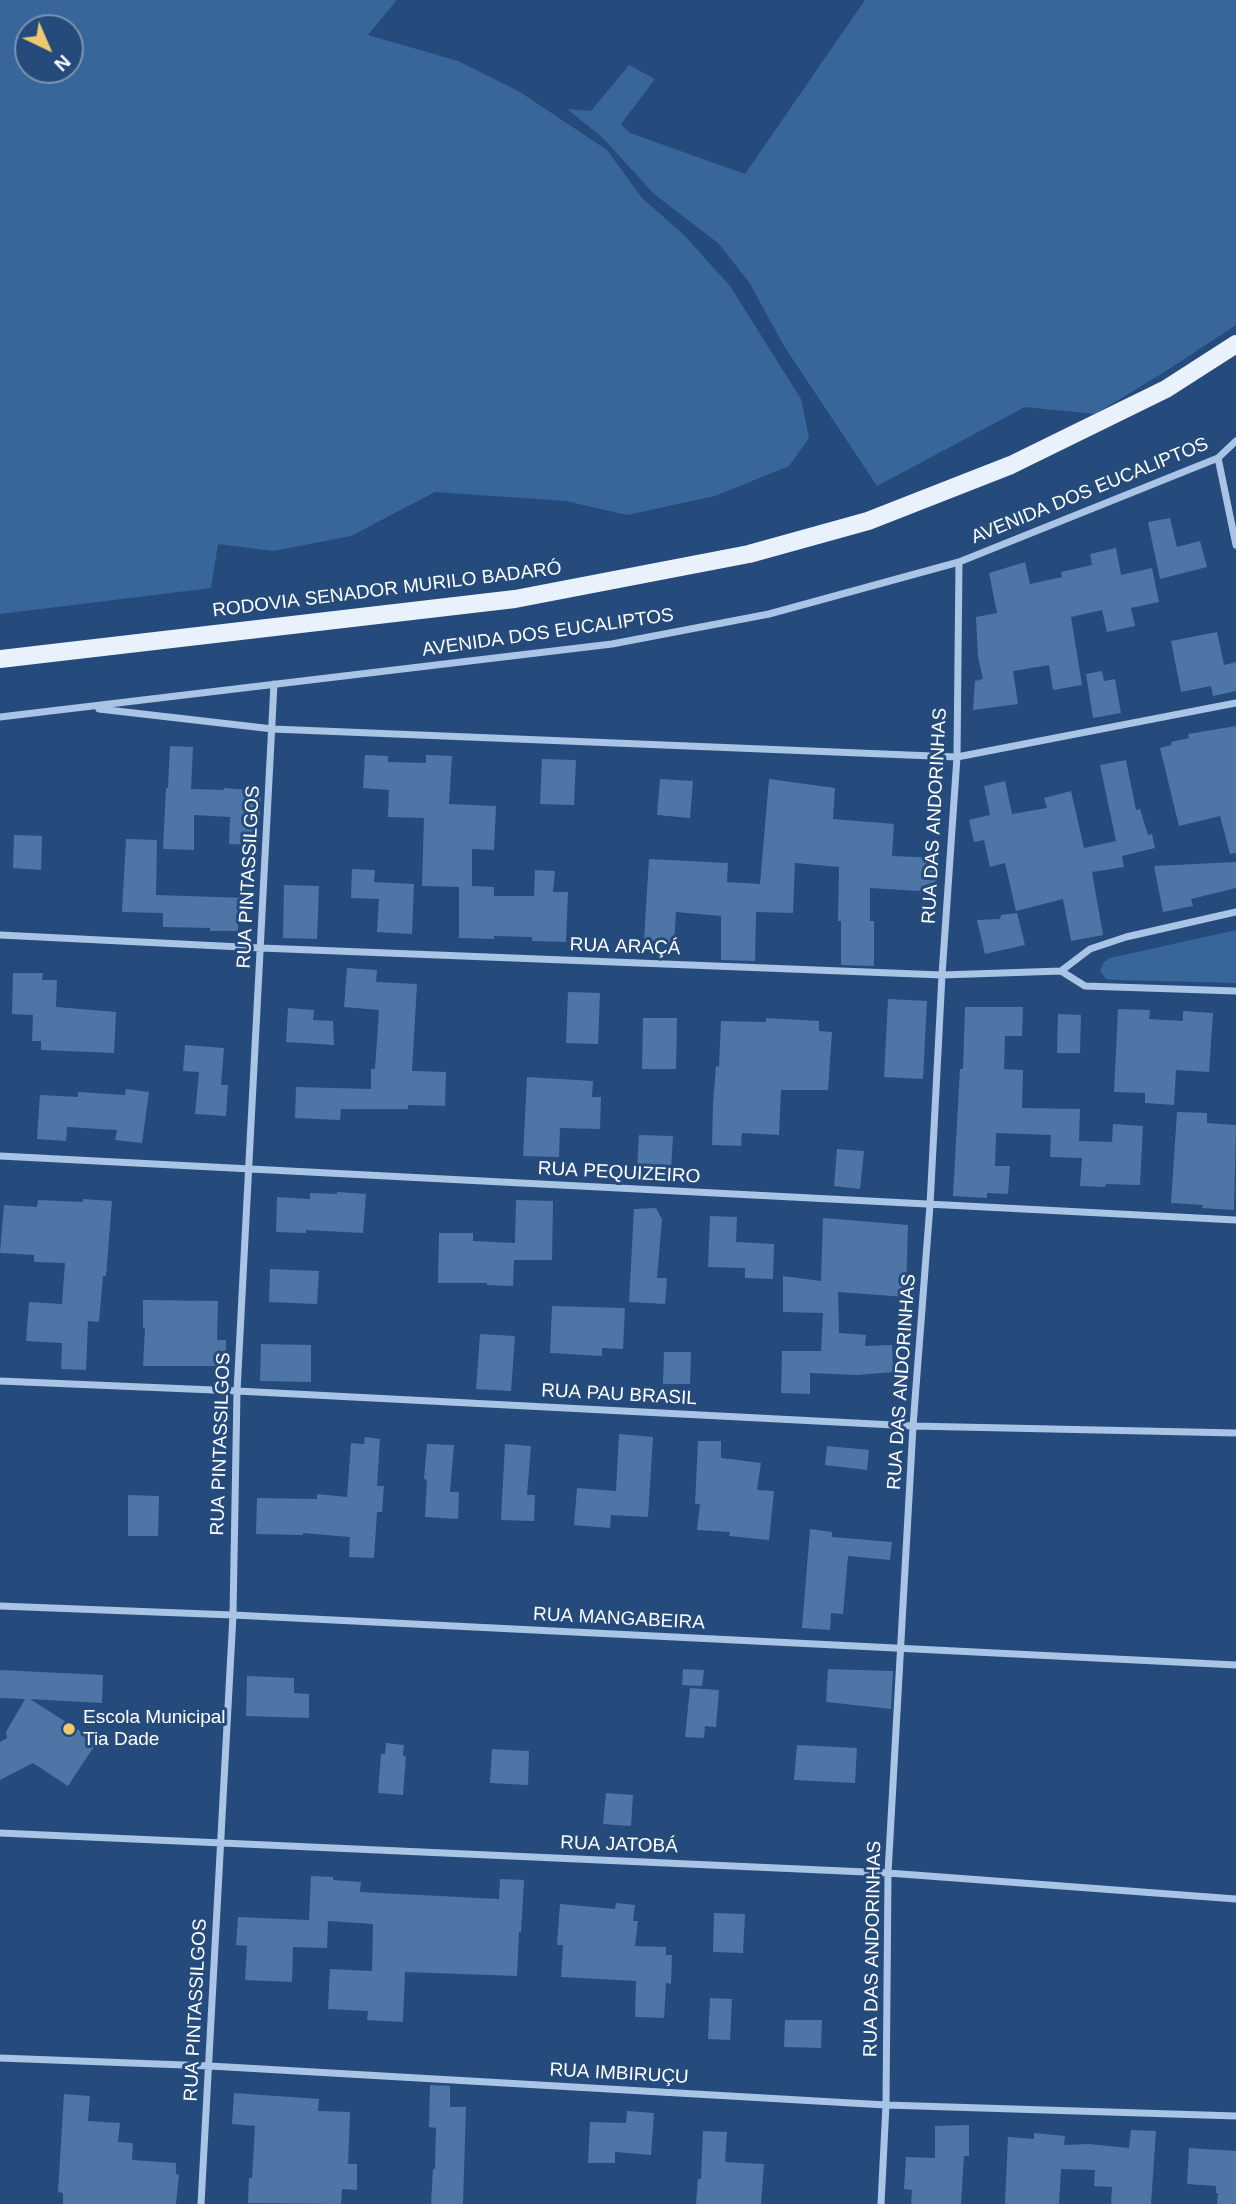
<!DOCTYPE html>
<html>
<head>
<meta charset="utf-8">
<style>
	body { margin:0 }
	#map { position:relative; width:1236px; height:2204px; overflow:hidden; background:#254b7c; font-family:Arial,sans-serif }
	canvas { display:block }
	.north { position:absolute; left:14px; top:14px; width:70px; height:70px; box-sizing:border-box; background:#254b7c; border:2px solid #7c93b0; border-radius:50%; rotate:136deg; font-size:19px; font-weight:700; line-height:28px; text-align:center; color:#fff }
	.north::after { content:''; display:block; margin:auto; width:24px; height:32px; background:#efc96d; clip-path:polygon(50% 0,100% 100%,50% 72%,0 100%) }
</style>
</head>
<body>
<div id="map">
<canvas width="1236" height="2204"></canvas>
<div class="north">N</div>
</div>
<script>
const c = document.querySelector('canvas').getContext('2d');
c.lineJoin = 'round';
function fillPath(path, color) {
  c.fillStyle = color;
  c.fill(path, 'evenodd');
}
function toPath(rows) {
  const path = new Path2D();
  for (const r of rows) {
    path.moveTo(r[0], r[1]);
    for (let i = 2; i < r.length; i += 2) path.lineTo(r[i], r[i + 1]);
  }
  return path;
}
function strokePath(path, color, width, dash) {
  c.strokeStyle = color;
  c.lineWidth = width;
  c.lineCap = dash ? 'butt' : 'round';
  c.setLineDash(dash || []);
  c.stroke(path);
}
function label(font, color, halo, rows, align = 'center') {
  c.font = font + ' Arial,sans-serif';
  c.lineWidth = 6;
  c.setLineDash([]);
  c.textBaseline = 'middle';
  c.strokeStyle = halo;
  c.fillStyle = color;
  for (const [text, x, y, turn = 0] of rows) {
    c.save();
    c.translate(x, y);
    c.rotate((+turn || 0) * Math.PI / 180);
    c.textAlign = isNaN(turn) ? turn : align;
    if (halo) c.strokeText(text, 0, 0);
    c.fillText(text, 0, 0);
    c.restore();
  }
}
fillPath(toPath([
	[0,0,397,0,368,35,458,61,520,92,607,150,642,198,684,235,730,286,801,399,809,438,789,466,715,496,627,515,566,501,435,492,351,536,273,551,218,544,211,588,0,614],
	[28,28,70,28,70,70,28,70],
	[865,0,1236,0,1236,325,1166,371,1095,414,1025,407,877,486,784,346,749,282,718,243,654,194,603,138,567,109,591,111,629,65,655,79,621,124,630,133,745,174],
	[1236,930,1236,983,1115,980,1106,979,1100,971,1104,962,1110,958]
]), '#38659a');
fillPath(toPath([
	[1170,518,1177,547,1200,541,1207,567,1160,579,1148,522],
	[1116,548,1121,575,1152,568,1159,602,1131,608,1135,626,1107,632,1102,610,1071,617,1082,685,1053,690,1049,665,1013,671,1018,704,973,710,975,681,983,679,978,657,976,617,997,613,989,573,1025,562,1030,584,1062,577,1061,572,1092,565,1090,554],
	[1217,632,1224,665,1236,662,1236,691,1213,696,1211,686,1181,692,1171,641],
	[1102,671,1104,681,1115,679,1121,713,1093,718,1086,674],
	[1236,726,1236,853,1230,854,1220,816,1179,826,1160,748,1172,745,1171,742,1189,738,1188,734],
	[170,746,193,747,191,789,224,790,224,788,261,791,258,845,229,844,230,817,194,815,194,850,163,849,166,788,168,788],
	[365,755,388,756,388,762,426,763,426,755,452,756,449,804,496,806,494,850,472,849,472,886,494,887,494,896,534,896,535,870,555,871,553,892,568,892,566,942,532,941,532,937,494,936,494,939,459,938,459,887,422,886,424,818,388,817,389,790,363,788],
	[542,759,576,760,574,805,540,804],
	[1126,760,1136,810,1140,809,1148,835,1152,834,1155,848,1122,856,1124,867,1092,872,1103,935,1071,941,1063,899,1016,911,1005,863,990,867,984,840,974,842,969,820,990,815,984,786,1005,781,1012,814,1047,808,1044,798,1071,791,1084,848,1116,841,1100,765],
	[660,779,693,781,690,818,657,815],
	[769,779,835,788,833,819,894,824,892,856,938,858,936,892,870,888,870,921,874,921,874,966,841,965,841,921,838,921,839,867,795,863,793,913,756,912,755,961,721,960,721,916,676,912,674,942,644,940,649,859,728,863,727,882,760,884],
	[14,835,42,836,41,870,13,868],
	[126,839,157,840,156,895,246,898,245,924,238,924,238,931,210,931,210,928,163,927,163,913,122,912],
	[1236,862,1236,888,1191,899,1193,906,1163,912,1154,866],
	[352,869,375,870,374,882,414,884,412,934,377,932,379,899,351,898],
	[284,885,319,886,317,939,283,938],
	[1017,913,1025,945,985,954,977,920,1000,919,1001,915],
	[347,968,377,970,376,982,417,984,412,1071,446,1072,445,1106,408,1105,408,1109,341,1109,340,1120,295,1118,296,1087,371,1089,371,1069,375,1069,379,1010,344,1007],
	[13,973,43,973,42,980,57,980,56,1007,116,1012,114,1053,41,1050,41,1041,32,1041,33,1015,12,1014],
	[568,992,600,993,598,1044,566,1043],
	[888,999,927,1001,923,1079,884,1077],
	[965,1007,1023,1007,1022,1036,1005,1036,1004,1069,1023,1070,1022,1108,1080,1109,1079,1141,1112,1142,1113,1124,1143,1126,1140,1185,1106,1184,1105,1187,1080,1186,1082,1158,1050,1157,1051,1135,996,1133,995,1166,1010,1166,1008,1194,987,1193,987,1198,953,1196,960,1069,963,1069],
	[288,1008,314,1010,313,1020,333,1021,334,1045,286,1042],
	[1118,1009,1150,1010,1149,1019,1183,1021,1183,1011,1213,1013,1209,1072,1176,1070,1174,1105,1145,1103,1145,1093,1114,1092],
	[1058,1014,1081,1015,1080,1053,1057,1053],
	[643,1018,677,1018,676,1069,642,1069],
	[766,1018,819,1021,819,1031,832,1032,828,1090,781,1090,779,1135,742,1133,741,1146,712,1145,713,1103,716,1066,719,1067,721,1021,766,1022],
	[185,1045,224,1048,221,1085,228,1085,226,1116,195,1114,199,1072,183,1071],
	[527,1077,593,1081,592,1097,601,1097,600,1129,560,1128,559,1157,523,1156],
	[126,1089,149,1092,142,1143,115,1140,117,1130,67,1127,66,1141,37,1139,40,1095,78,1097,78,1092,125,1095],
	[1177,1112,1207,1113,1207,1123,1236,1125,1234,1210,1202,1208,1203,1205,1171,1203],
	[639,1135,673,1136,671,1170,637,1168],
	[837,1149,864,1151,860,1189,834,1186],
	[337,1192,366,1194,363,1233,306,1230,306,1233,276,1232,277,1197,310,1199,310,1193,337,1194],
	[83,1199,112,1201,106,1276,103,1276,99,1322,88,1321,86,1370,61,1369,62,1343,26,1341,29,1302,62,1304,65,1263,34,1262,34,1255,0,1253,4,1205,37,1207,38,1200,83,1202],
	[516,1200,553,1201,552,1260,514,1260,513,1286,487,1285,487,1283,438,1283,439,1233,473,1233,473,1241,515,1243],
	[656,1208,662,1219,657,1278,667,1278,665,1304,629,1302,634,1209],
	[710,1216,737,1217,736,1242,774,1244,773,1279,745,1278,745,1268,708,1267],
	[823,1218,908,1225,906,1297,838,1292,839,1333,866,1335,865,1346,892,1345,893,1372,857,1375,810,1373,810,1394,781,1393,782,1351,821,1351,823,1313,783,1312,783,1276,821,1281],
	[270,1269,319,1271,317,1304,269,1302],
	[143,1300,218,1301,217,1340,226,1340,226,1366,143,1366,145,1328,143,1328],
	[552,1306,625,1308,623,1349,602,1348,602,1356,550,1353],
	[480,1334,515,1336,511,1391,476,1389],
	[261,1344,311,1345,311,1382,260,1381],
	[664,1352,691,1352,690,1384,663,1384],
	[619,1434,653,1437,648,1517,611,1515,610,1528,574,1525,577,1488,616,1491],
	[365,1437,380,1439,377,1486,384,1486,382,1512,377,1512,374,1558,349,1557,350,1537,303,1533,303,1535,256,1534,257,1498,317,1499,317,1494,347,1497,351,1443,364,1444],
	[698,1441,721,1441,721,1458,761,1463,757,1490,774,1491,769,1540,729,1536,730,1532,697,1530,700,1504,695,1504],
	[427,1444,454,1445,450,1492,459,1492,458,1519,425,1517,427,1480,424,1479],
	[505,1444,531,1446,527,1495,535,1495,534,1521,501,1520],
	[827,1446,869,1450,867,1470,825,1465],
	[128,1495,159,1496,158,1536,128,1536],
	[810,1529,832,1532,832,1537,892,1542,890,1560,848,1556,843,1614,831,1613,830,1630,802,1628],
	[683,1669,704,1670,702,1686,682,1685],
	[828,1669,893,1671,891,1709,826,1702],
	[0,1670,103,1675,102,1703,30,1699,97,1742,68,1786,33,1763,0,1780,0,1742,7,1738,6,1732,25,1699,0,1698],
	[247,1676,294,1678,294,1693,309,1694,309,1718,246,1716],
	[690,1688,719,1690,716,1727,705,1726,704,1738,685,1737],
	[386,1743,404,1745,403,1756,406,1756,403,1795,378,1793,381,1754,385,1754],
	[797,1745,857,1748,855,1783,794,1780],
	[492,1749,529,1751,528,1785,490,1783],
	[606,1793,633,1795,631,1826,603,1824],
	[311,1876,333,1877,333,1880,361,1882,360,1892,499,1899,500,1879,524,1880,521,1932,519,1932,517,1976,405,1972,403,2022,367,2020,368,2011,328,2009,330,1969,372,1971,373,1924,328,1921,327,1948,293,1947,292,1982,245,1980,247,1946,236,1945,238,1917,309,1920],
	[616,1903,635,1905,633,1921,638,1921,635,1946,666,1947,666,1955,672,1955,671,1984,666,1983,664,2018,635,2017,636,1981,561,1977,563,1945,557,1945,560,1904,615,1909],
	[714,1913,745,1914,743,1953,713,1952],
	[710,1998,732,1999,730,2040,708,2039],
	[785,2020,822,2020,821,2048,784,2047],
	[430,2085,450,2086,450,2107,466,2107,463,2204,431,2204,433,2169,435,2169,436,2128,429,2127],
	[234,2093,319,2099,318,2111,350,2112,348,2164,357,2164,357,2190,342,2189,341,2204,248,2203,249,2178,252,2178,255,2126,232,2124],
	[64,2094,90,2096,88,2121,120,2123,118,2142,133,2143,132,2160,176,2163,176,2174,179,2175,176,2204,63,2204,63,2193,58,2192],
	[627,2111,654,2113,651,2155,615,2152,615,2163,588,2163,590,2122,626,2123],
	[969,2125,969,2156,964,2156,961,2204,911,2204,912,2190,904,2189,906,2157,935,2158,935,2126],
	[1131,2130,1156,2131,1151,2204,1111,2204,1112,2187,1094,2186,1095,2170,1061,2169,1059,2204,1005,2204,1008,2137,1034,2139,1034,2133,1065,2136,1064,2145,1088,2144,1129,2148],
	[703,2131,727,2132,725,2162,764,2164,761,2204,696,2204,698,2179,701,2179],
	[1189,2148,1236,2151,1236,2204,1217,2204,1218,2193,1216,2193,1216,2186,1187,2184]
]), '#4d75a5');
strokePath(toPath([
	[1218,458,1236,545],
	[99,709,273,729,957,757,1236,703],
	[0,717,612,644,769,614,959,562,1218,458,1236,441],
	[0,935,261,948,942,975,1061,971,1090,949,1126,937,1236,912],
	[1061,971,1085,986,1236,991],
	[0,1156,1236,1220],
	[0,1381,237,1391,913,1426,1236,1433],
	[0,1606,233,1615,1236,1665],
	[0,1833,888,1873,1236,1899],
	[0,2058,210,2066,886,2105,1236,2116],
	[201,2204,233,1615,237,1391,274,684],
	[881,2204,886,2105,888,1873,913,1426,930,1205,942,975,957,757,959,562]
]), '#a9c4e5', 7);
strokePath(toPath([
	[0,659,515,599,749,554,868,521,1011,465,1166,389,1236,344]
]), '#e9f1fd', 18);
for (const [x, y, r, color] of [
	[69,1729,7,"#efc96d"]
]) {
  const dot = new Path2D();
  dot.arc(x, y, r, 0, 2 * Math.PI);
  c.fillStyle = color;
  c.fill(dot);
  strokePath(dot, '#254b7c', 2.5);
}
label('19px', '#fff', '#254b7c', [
	["AVENIDA DOS EUCALIPTOS",1090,491,-22],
	["RODOVIA SENADOR MURILO BADARÓ",387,590,-7],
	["AVENIDA DOS EUCALIPTOS",548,633,-8],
	["RUA DAS ANDORINHAS",935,816,-87],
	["RUA PINTASSILGOS",249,877,-87],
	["RUA ARAÇÁ",625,947,2],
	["RUA PEQUIZEIRO",619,1173,3],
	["RUA DAS ANDORINHAS",902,1382,-86],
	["RUA PAU BRASIL",619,1395,3],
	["RUA PINTASSILGOS",221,1444,-88],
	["RUA MANGABEIRA",619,1619,3],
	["RUA JATOBÁ",619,1845,2],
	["RUA DAS ANDORINHAS",873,1949,-89],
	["RUA PINTASSILGOS",196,2010,-87],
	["RUA IMBIRUÇU",619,2074,3]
]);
label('19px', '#fff', '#254b7c', [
	["Escola Municipal",83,1718],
	["Tia Dade",83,1740]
], 'left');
</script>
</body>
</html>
